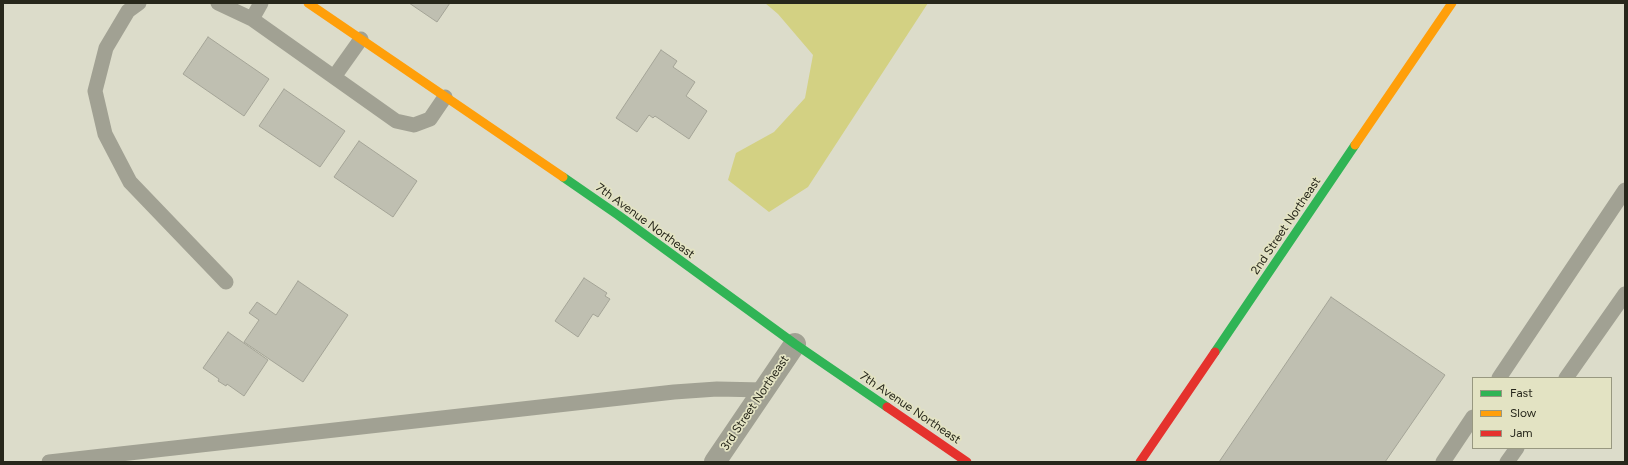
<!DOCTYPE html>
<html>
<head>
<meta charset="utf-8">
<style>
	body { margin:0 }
	#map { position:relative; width:1628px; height:465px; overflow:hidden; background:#dcdcca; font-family:Figtree,sans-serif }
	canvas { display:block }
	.frame { position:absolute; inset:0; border:4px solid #27271b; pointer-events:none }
	.legend { position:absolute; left:1472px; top:377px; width:140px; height:72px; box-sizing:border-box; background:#e3e3c3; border:1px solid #989880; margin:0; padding:5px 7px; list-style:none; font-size:12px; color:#27271b }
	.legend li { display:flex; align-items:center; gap:8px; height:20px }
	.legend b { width:20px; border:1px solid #989880 }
</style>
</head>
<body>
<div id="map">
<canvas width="1628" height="465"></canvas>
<div class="frame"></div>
<ul class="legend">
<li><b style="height:5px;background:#30b455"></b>Fast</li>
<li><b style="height:5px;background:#ff9f0a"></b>Slow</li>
<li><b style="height:5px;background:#e5322d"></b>Jam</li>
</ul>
</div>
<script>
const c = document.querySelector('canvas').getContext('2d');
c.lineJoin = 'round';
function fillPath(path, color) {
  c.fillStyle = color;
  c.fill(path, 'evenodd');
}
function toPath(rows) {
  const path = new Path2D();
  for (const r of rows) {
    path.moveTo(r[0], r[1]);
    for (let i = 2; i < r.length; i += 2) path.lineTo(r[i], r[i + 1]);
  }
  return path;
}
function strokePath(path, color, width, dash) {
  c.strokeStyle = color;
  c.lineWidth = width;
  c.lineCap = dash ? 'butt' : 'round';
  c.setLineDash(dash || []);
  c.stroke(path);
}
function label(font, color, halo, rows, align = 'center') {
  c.font = font + ' Figtree,sans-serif';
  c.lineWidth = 3.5;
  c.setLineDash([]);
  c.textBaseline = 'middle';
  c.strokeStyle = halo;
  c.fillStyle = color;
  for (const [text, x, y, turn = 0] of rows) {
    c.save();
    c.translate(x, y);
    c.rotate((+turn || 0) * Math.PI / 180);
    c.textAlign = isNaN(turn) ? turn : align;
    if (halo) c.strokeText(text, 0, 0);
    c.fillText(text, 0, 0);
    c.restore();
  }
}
fillPath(toPath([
	[765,3,928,3,808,187,769,212,728,180,736,153,774,132,805,98,813,55,778,14]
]), '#d3d183');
const building = toPath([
	[409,3,450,3,437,22,409,3],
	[208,37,269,79,244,116,183,74,208,37],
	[661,50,677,61,673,67,695,82,686,96,707,111,689,139,655,116,653,118,649,115,637,132,616,118,661,50],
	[284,89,345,131,320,167,259,126,284,89],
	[359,141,417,181,393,217,334,177,359,141],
	[584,278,607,293,605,296,610,299,598,317,593,314,578,337,555,321,584,278],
	[298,281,348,315,303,382,244,342,259,320,249,313,257,302,276,315,298,281],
	[1331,297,1445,375,1385,462,1219,462,1331,297],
	[228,332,268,360,244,396,227,384,226,386,218,381,219,379,203,368,228,332]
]);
fillPath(building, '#bfbfb1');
strokePath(building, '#a4a497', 1);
strokePath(toPath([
	[139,3,128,11,106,48,95,91,105,134,130,182,226,282],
	[218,3,252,19,396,121,414,125,430,119,445,97],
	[252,19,261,3],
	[334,77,361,39],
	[1499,378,1625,190],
	[1566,378,1625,294],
	[49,462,674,392,717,389,764,390],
	[1443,462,1473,417],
	[1507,462,1517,448]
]), '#a1a193', 15);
strokePath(toPath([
	[715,462,795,344]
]), '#a1a193', 22);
strokePath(toPath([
	[563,177,618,215,795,344,887,407],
	[1215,352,1355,145]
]), '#30b455', 9);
strokePath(toPath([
	[308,3,563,177],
	[1355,145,1452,3]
]), '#ff9f0a', 9);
strokePath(toPath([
	[887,407,967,462],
	[1140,462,1215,352]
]), '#e5322d', 9);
label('12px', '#27271b', '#e3e3c3', [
	["7th Avenue Northeast",645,221,36],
	["2nd Street Northeast",1286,226,-56],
	["3rd Street Northeast",755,403,-56],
	["7th Avenue Northeast",910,408,34]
]);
</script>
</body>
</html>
